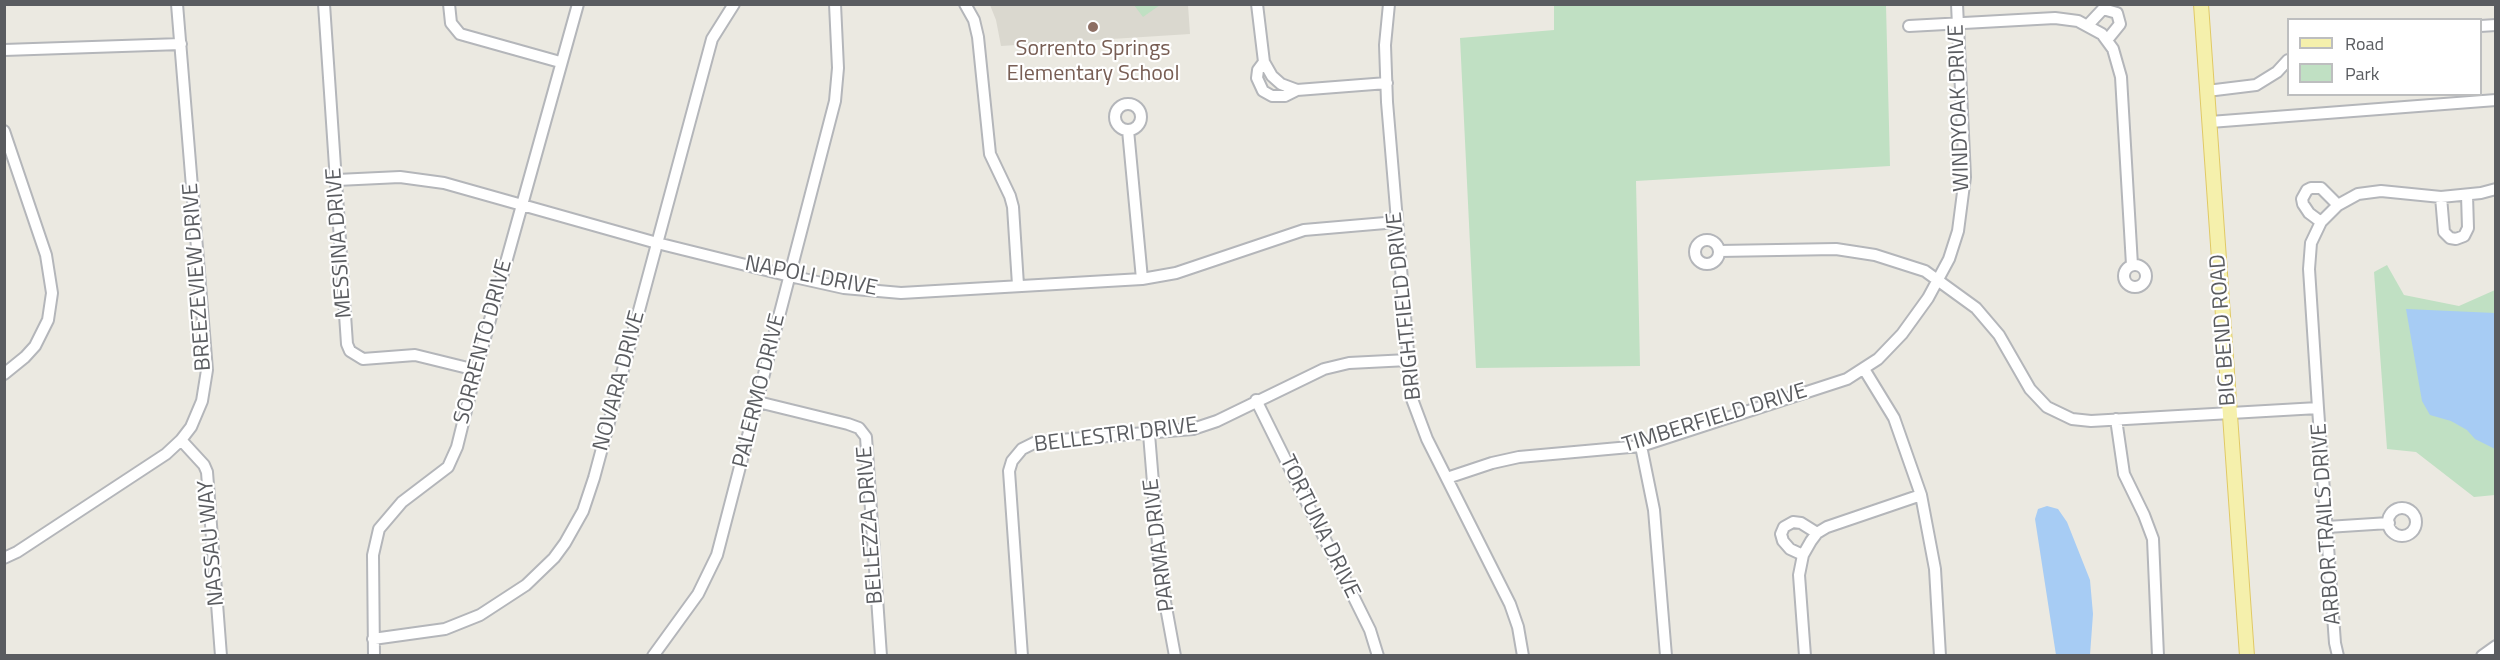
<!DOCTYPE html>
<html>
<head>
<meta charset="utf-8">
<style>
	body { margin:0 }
	#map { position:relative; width:2500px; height:660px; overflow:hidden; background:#ebe9e1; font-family:"Titillium Web",sans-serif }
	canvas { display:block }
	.frame { position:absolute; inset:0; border:6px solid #5a5c60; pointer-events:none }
	.legend { position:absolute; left:2287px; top:18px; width:195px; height:78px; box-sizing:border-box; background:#fff; border:2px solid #bdbebf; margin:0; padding:8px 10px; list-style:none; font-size:18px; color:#5a5c60 }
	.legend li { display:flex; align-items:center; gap:12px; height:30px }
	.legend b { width:30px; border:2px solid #bdbebf }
</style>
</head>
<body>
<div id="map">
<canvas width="2500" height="660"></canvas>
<div class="frame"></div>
<ul class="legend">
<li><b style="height:8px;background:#f5f0ac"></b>Road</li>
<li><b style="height:16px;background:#c0e0c3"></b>Park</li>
</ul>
</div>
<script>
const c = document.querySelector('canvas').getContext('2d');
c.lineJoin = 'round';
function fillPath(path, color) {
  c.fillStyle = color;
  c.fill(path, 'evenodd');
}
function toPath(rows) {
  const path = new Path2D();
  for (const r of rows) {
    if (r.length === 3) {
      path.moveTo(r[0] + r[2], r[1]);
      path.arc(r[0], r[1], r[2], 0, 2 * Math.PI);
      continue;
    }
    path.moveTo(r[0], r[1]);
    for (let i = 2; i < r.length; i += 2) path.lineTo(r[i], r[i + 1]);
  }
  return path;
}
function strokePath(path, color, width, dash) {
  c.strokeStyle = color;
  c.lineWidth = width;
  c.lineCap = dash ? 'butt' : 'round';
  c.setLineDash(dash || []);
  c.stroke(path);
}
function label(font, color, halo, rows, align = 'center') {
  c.font = font + ' "Titillium Web",sans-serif';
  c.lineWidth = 4.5;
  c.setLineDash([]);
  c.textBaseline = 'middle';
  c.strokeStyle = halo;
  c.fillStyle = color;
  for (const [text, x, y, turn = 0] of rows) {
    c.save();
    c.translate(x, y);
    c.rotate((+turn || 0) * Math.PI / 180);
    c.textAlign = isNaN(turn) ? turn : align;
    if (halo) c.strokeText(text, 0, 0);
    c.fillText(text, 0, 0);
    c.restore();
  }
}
fillPath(toPath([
	[990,5,1188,5,1190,34,1001,46,996,20]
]), '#dad8cf');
fillPath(toPath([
	[1134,5,1160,5,1143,17],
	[1554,5,1886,5,1890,166,1636,181,1640,366,1476,368,1460,38,1554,30],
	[2387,265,2404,295,2459,306,2495,290,2495,495,2474,497,2416,452,2387,449,2374,272]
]), '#c0e0c3');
fillPath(toPath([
	[2406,309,2495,313,2495,449,2475,439,2467,430,2451,421,2430,415,2422,401],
	[2047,506,2058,509,2067,522,2090,580,2093,614,2090,655,2056,655,2035,519,2038,509]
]), '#a7ccf4');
const minor = toPath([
	[324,4,347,344,350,351,363,359,415,355,476,370],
	[449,4,451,23,460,34,560,62],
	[965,4,974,20,978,37,990,154,1010,196,1013,207,1018,285],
	[1257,4,1264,62,1272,76,1281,84,1297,90,1387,83],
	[1389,4,1385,45,1387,102,1412,399,1427,439,1510,604,1518,627,1523,656],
	[2088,25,2103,9,2117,13,2120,24,2107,40],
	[1909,26,2055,18,2078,21,2102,34,2113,49,2121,77,2132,265],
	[2480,26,2496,25],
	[4,50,181,44],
	[1264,62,1258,70,1257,78,1263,91,1272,96,1285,96,1297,90],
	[2207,91,2256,85,2277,72,2288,60],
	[1128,117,13],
	[2210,122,2496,100],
	[1128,130,1142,279],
	[4,131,46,255,52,293,48,320,35,346,25,357,4,374],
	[337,180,400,177,444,183,657,243,790,276,844,288,901,293,1142,279,1176,273,1304,230,1397,222],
	[2441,197,2444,232,2450,238,2456,239,2464,236,2468,228,2467,195],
	[2321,222,2309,213,2303,204,2302,199,2307,190,2311,188,2321,188,2338,205],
	[1707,252,12],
	[1719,251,1836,249,1875,255,1925,271,1976,308,1999,335,2030,389,2047,407,2072,419,2091,421,2318,408,2335,643,2338,656],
	[2135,276,11],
	[1864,369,1894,418,1921,495,1935,569,1940,656],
	[1256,400,1370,630,1378,656],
	[758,402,848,424,859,428,866,437,881,656],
	[2318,408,2309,269,2311,243,2321,222,2338,205,2358,194,2381,191,2441,197,2481,193,2496,189],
	[2116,419,2124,474,2144,515,2153,539,2158,656],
	[1149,434,1161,580,1175,656],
	[181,440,204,465,207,472,221,656],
	[1641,446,1654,510,1666,656],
	[1447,478,1492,463,1519,457,1641,446,1847,379,1878,359,1902,334,1928,298,1949,259,1958,231,1965,177,1957,4],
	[2402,522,14],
	[2327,527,2389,523],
	[1803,555,1790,549,1783,541,1781,534,1784,527,1793,522,1801,523,1817,533],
	[4,558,17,552,166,454,181,440,191,427,202,401,207,370,177,4],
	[373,639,445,629,480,615,526,585,554,558,565,543,583,511,594,478,712,39,734,4],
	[374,656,373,555,379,529,402,502,448,467,457,447,476,370,578,4],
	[653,656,698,594,717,555,835,101,838,68,835,4],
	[1022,656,1009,471,1012,461,1022,449,1036,442,1193,429,1217,421,1324,369,1349,363,1408,360],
	[1805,656,1799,575,1803,555,1811,541,1817,533,1827,527,1921,495],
	[2482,656,2496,646]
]);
const major = toPath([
	[2201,4,2247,656]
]);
strokePath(minor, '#b4b6ba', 14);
strokePath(major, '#e0c965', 16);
strokePath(minor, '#fff', 10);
strokePath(major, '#f5f0ac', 14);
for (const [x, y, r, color] of [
	[1093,27,6,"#8d6e63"]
]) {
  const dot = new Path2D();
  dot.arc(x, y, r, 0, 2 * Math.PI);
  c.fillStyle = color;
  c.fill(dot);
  strokePath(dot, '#fff', 2);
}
label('22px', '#785e54', '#fff', [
	["Sorrento Springs",1093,50],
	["Elementary School",1093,75]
]);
label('22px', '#5a5c60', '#fff', [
	["WINDYOAK DRIVE",1960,108,-92],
	["MESSINA DRIVE",340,243,-94],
	["BREEZEVIEW DRIVE",198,277,-94],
	["NAPOLI DRIVE",811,277,11],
	["BRIGHTFIELD DRIVE",1405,306,-96],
	["BIG BEND ROAD",2224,330,-94],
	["SORRENTO DRIVE",484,342,-75],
	["NOVARA DRIVE",620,381,-75],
	["PALERMO DRIVE",760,391,-76],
	["TIMBERFIELD DRIVE",1715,419,-17],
	["BELLESTRI DRIVE",1116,436,-7],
	["ARBOR TRAILS DRIVE",2327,524,-94],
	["BELLEZZA DRIVE",871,525,-94],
	["TORTUNA DRIVE",1319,527,64],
	["NASSAU WAY",212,543,-95],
	["PARMA DRIVE",1160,545,-97]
]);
</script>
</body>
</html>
